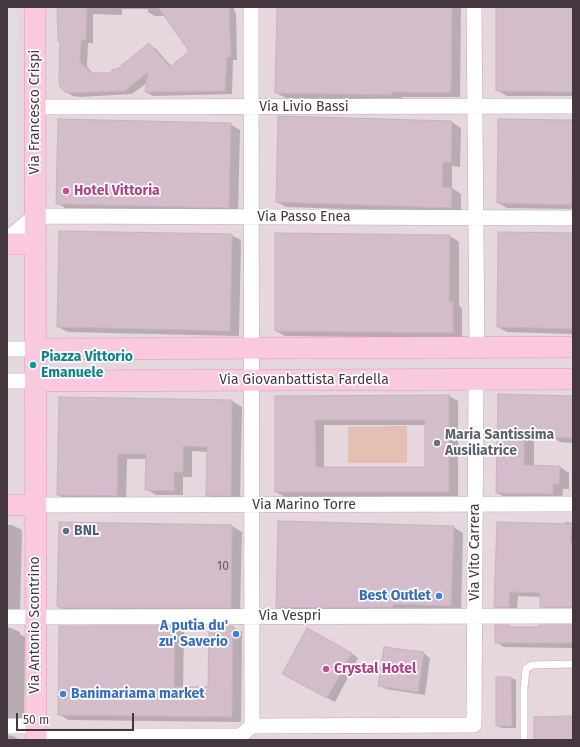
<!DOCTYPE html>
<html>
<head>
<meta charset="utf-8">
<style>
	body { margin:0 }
	#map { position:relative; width:580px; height:747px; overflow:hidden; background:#f2e7ed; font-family:"Fira Sans",sans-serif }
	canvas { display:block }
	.frame { position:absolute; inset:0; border:8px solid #45373f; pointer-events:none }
	.scale { position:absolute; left:16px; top:713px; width:118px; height:18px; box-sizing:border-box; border:2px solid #45373f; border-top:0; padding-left:5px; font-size:12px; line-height:14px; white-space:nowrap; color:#45373f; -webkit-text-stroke:3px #fff; paint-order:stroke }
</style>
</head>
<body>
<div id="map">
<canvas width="580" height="747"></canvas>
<div class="frame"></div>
<div class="scale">50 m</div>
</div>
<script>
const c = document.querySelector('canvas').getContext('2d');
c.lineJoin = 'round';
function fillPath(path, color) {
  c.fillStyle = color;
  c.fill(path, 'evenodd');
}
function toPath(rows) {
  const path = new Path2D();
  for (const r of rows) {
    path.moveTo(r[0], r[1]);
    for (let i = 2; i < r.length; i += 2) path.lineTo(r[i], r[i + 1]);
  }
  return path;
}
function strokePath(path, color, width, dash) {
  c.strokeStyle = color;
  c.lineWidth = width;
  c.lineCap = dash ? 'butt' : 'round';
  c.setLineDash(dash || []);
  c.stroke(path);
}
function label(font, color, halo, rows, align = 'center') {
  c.font = font + ' "Fira Sans",sans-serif';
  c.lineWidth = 3.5;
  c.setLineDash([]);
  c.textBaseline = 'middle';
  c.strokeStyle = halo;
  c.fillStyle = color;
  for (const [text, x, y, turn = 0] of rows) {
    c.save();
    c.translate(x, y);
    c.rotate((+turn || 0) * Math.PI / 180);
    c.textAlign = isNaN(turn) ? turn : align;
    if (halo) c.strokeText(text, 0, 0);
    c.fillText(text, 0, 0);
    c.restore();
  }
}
fillPath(toPath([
	[7,7,573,7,573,740,7,740]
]), '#e6d6de');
fillPath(toPath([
	[407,426,407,463,348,463,348,427]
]), '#e4bfb3');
fillPath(toPath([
	[7,7,17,7,20,216,7,216]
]), '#e1dcdf');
fillPath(toPath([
	[58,7,233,7,236,14,237,60,233,60,232,94,153,96,146,92,148,82,132,94,80,97,73,96,66,92],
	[122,9,148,9,148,12,155,16,166,16,190,52,172,67,156,49,149,45,118,70,110,74,94,74,87,67,88,43,93,43,93,14,122,15],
	[278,7,461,7,460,97,402,97,402,100,286,98,276,93],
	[497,7,573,7,573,96,507,96,497,90],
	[573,121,573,209,507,208,498,203],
	[452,122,461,128,460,167,452,166,452,188,461,194,461,213,286,207,277,202],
	[230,124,240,130,238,212,67,209,57,203],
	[573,234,573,334,507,332,498,327],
	[231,235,241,240,239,336,68,332,58,327],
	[450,236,459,242,459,306,462,308,462,338,285,336,276,331],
	[499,395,573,397,573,443,560,442,551,436,534,435,534,467,560,467,569,473,569,489,563,489,562,499,507,498,497,493],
	[449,396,458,401,458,496,285,497,276,492,276,397],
	[324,425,426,425,426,468,324,468],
	[60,398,232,401,242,407,240,501,217,501,207,495,208,452,192,451,192,477,183,477,183,495,156,495,146,489,147,459,127,459,126,501,67,500,58,495],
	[565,522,573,523,573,611,549,611,541,606,541,597,518,596,517,611,504,611,495,607,565,525],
	[60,523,232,526,242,532,240,613,70,613,60,607],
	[7,525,12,525,22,530,20,613,7,623,8,627,20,632,20,634,25,637,24,722,7,732,8,735,13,736,20,740,7,740],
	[453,527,463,533,461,611,286,612,277,607],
	[508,626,511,628,540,628,573,626,573,648,504,647,496,642],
	[174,627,184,632,183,688,209,688,233,627,242,632,241,722,68,720,59,714],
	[351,653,358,658,335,702,290,678],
	[423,653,430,658,425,695,386,689,379,685],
	[497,678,511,678,516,680,516,728,502,728,497,726]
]), '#0003');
const building = toPath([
	[57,7,87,7,86,40,81,40,80,62,91,73,110,73,113,69,117,69,149,43,170,67,189,51,158,7,229,7,231,57,227,57,225,91,145,92,148,72,125,91,72,93,65,92,60,87,59,80,60,41,58,41,57,7],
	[277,7,452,7,451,93,392,92,392,95,275,93,277,7],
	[496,7,573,7,573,92,496,91,496,7],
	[278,116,452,121,451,162,443,162,442,187,452,188,451,208,276,202,278,116],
	[58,119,231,123,229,208,56,204,58,119],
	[498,119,573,120,573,180,572,180,571,205,497,203,498,119],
	[59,231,232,234,230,331,57,327,59,231],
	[498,232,573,233,573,329,497,327,498,232],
	[275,233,450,235,449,302,453,302,453,333,275,331,275,233],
	[498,394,573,396,573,438,550,437,550,431,525,431,524,465,560,466,559,484,553,484,553,494,496,493,498,394],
	[449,395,449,492,275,492,275,396,449,395],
	[315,420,425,420,425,467,316,467,315,420],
	[59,397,232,400,231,496,206,496,207,447,183,446,183,472,174,472,174,491,145,490,146,454,118,454,117,496,57,495,59,397],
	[278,521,454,526,451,606,393,604,393,607,276,608,278,521],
	[59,522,232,525,231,608,59,608,59,606,57,606,59,522],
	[497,522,572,524,570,542,573,543,573,607,540,607,540,593,510,592,509,607,494,607,497,522],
	[495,625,509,625,508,627,539,627,539,625,573,625,573,643,495,643,495,625],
	[59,626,175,626,174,687,208,687,209,626,233,626,232,717,58,715,59,626],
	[307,628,352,653,327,698,282,674,307,628],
	[384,647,424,652,418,692,378,686,384,647],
	[496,677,511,677,512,726,496,726,496,677],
	[573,716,573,740,534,740,534,717,573,716]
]);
fillPath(building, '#d3bdca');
strokePath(building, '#cdb1c2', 1);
const lane = toPath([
	[524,740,524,688,526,669,532,665,573,664]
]);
const street = toPath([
	[251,7,252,726],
	[474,7,477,348],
	[35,107,573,106],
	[7,239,35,216,573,218],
	[7,349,35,349],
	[7,381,35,381],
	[36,505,573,504],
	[7,617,573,616],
	[7,726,35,726],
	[252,726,474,725,476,379],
	[35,736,240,736,252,726]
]);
const secondary = toPath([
	[35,7,36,740],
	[7,244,35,244],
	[35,349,573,347],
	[35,381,573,379],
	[7,505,36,505]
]);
strokePath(lane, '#bdaab5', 8);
strokePath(street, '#bdaab5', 16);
strokePath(secondary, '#d59eb7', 22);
strokePath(lane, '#fff', 7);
strokePath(street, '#fff', 15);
strokePath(secondary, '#fbc9df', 21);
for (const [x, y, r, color] of [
	[66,191,4,"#d1479c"],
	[33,365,4,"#0f9aa8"],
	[437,443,4,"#6b7280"],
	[66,531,4,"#5c6f8a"],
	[439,596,4,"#3f7fe0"],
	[236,634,4,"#3f7fe0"],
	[326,669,4,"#d1479c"],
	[63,694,4,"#3f7fe0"]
]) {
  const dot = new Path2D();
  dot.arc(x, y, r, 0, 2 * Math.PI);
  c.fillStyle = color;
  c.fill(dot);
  strokePath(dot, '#fff', 1.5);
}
label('12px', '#685862', null, [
	["10",223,567]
]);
label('14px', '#45373f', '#fff', [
	["Via Livio Bassi",304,107],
	["Via Francesco Crispi",35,112,-90],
	["Via Passo Enea",304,217],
	["Via Giovanbattista Fardella",304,380],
	["Via Marino Torre",304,505],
	["Via Vito Carrera",475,552,-90],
	["Via Vespri",290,616],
	["Via Antonio Scontrino",35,625,-90]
]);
label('bold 14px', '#b23c85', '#fff', [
	["Hotel Vittoria",74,191],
	["Crystal Hotel",334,669]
], 'left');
label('bold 14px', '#0d838f', '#fff', [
	["Piazza Vittorio",41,357],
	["Emanuele",41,373]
], 'left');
label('bold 14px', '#5b616d', '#fff', [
	["Maria Santissima",445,435],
	["Ausiliatrice",445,451]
], 'left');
label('bold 14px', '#4e5e75', '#fff', [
	["BNL",74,531]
], 'left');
label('bold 14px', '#366cbe', '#fff', [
	["Best Outlet",431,596],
	["A putia du'",228,626],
	["zu' Saverio",228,642],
	["Banimariama market",71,694,"left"]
], 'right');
</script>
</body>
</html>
